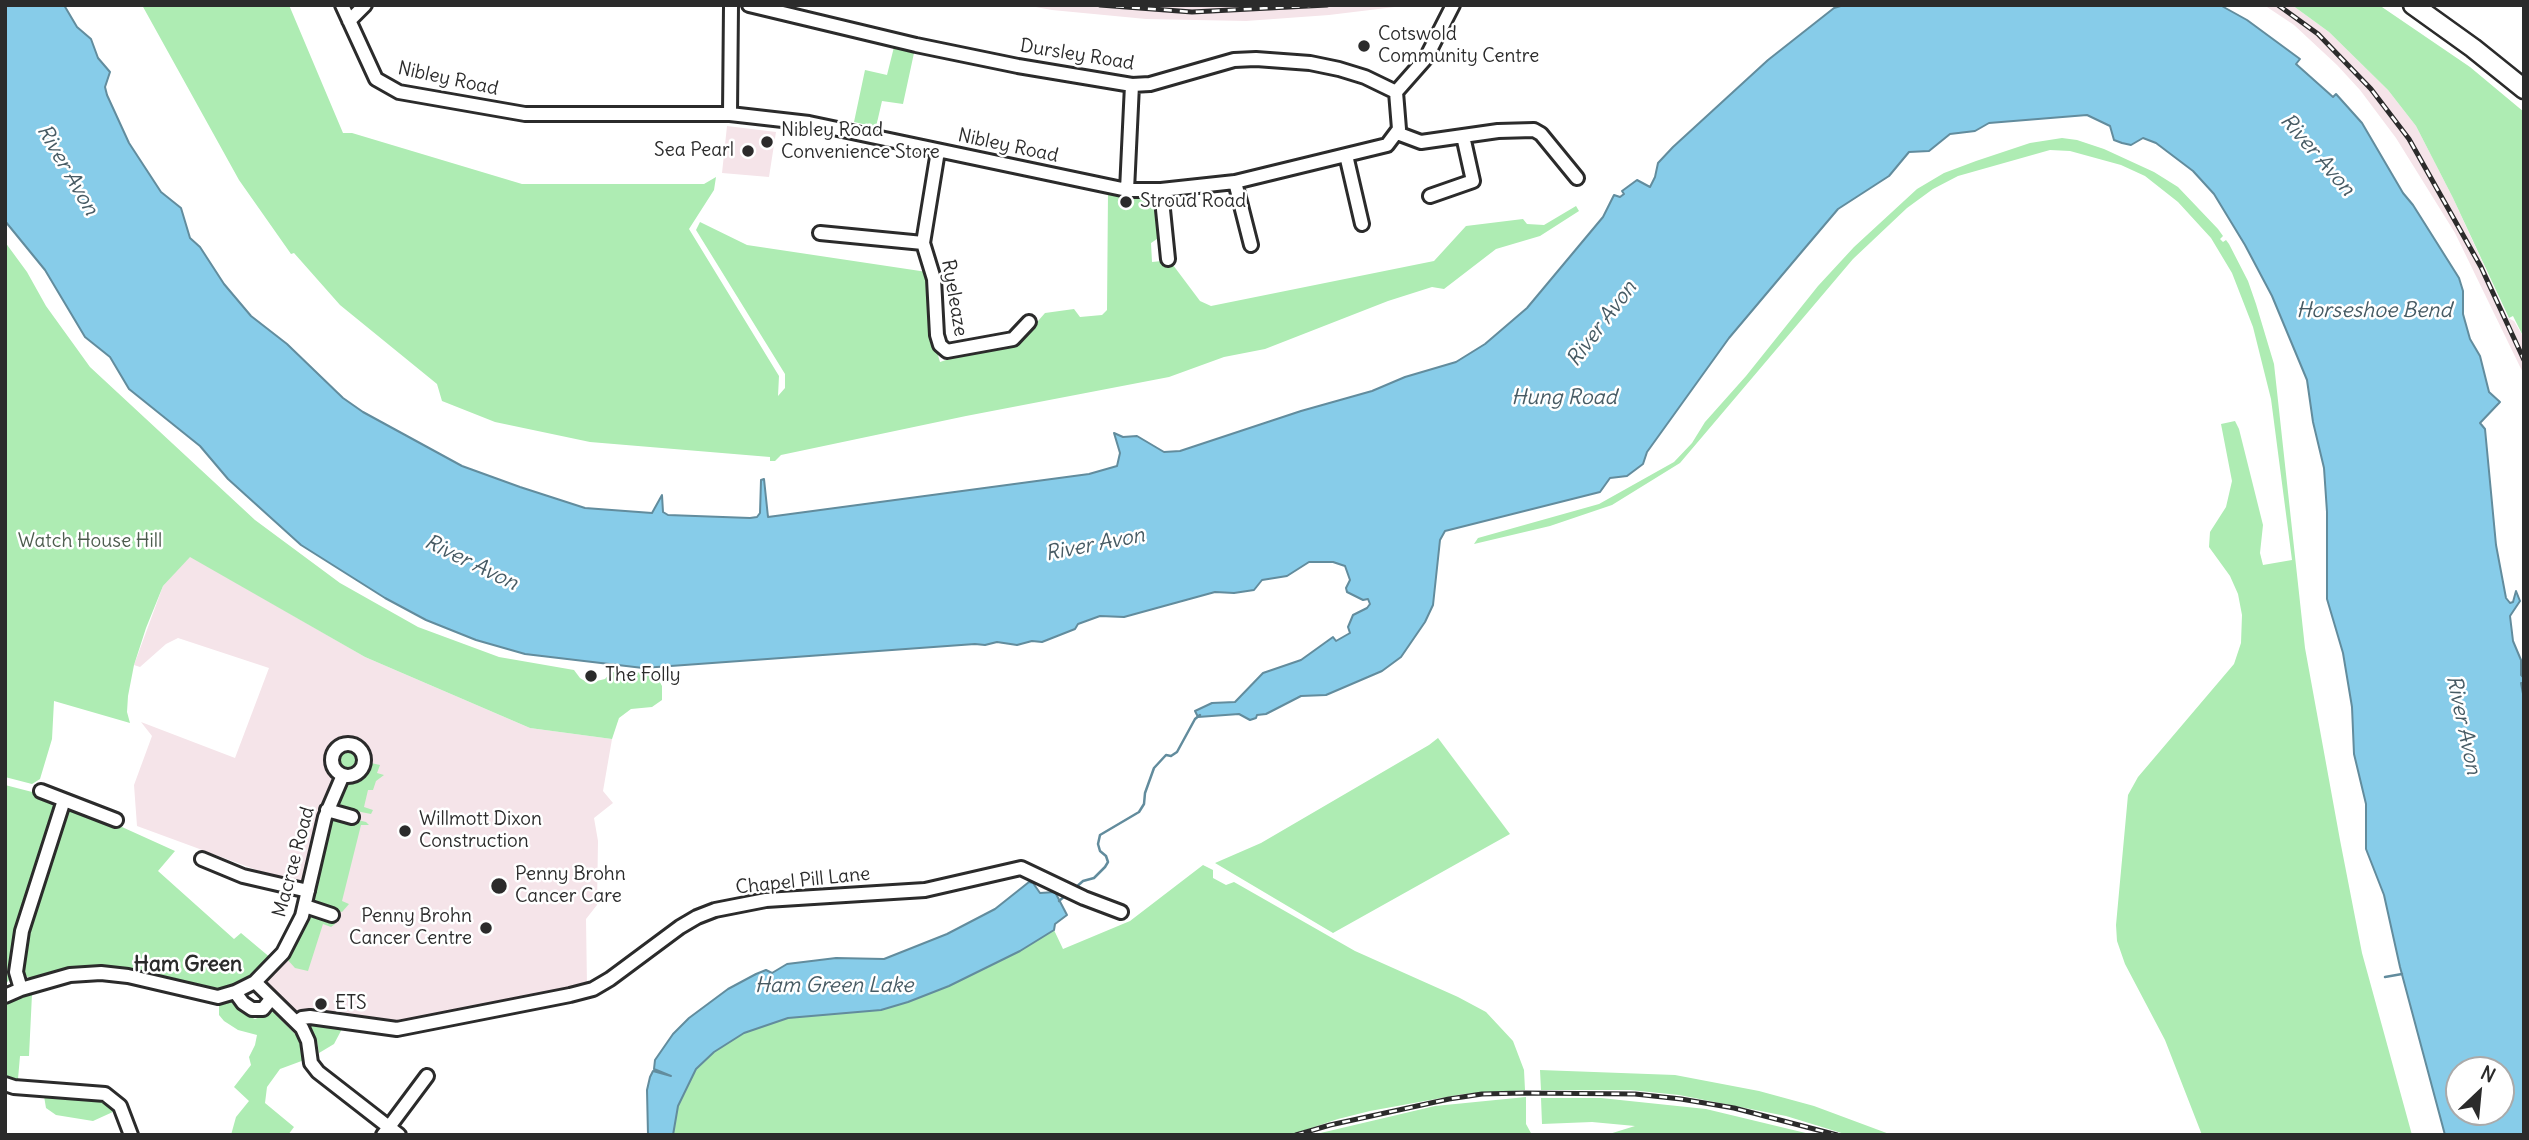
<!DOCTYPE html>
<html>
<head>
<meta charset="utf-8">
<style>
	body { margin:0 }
	#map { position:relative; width:2529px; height:1140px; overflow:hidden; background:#fff; font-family:Delius,sans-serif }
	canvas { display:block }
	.frame { position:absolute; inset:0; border:7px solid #2b2b2b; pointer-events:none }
	.north { position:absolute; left:2445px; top:1056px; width:70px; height:70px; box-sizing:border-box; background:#fff; border:2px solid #aaa; border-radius:50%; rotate:26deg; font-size:19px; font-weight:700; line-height:28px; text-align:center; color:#2b2b2b }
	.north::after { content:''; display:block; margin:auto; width:24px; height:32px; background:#2b2b2b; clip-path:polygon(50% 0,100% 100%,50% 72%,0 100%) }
</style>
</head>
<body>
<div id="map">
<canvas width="2529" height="1140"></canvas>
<div class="frame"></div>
<div class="north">N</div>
</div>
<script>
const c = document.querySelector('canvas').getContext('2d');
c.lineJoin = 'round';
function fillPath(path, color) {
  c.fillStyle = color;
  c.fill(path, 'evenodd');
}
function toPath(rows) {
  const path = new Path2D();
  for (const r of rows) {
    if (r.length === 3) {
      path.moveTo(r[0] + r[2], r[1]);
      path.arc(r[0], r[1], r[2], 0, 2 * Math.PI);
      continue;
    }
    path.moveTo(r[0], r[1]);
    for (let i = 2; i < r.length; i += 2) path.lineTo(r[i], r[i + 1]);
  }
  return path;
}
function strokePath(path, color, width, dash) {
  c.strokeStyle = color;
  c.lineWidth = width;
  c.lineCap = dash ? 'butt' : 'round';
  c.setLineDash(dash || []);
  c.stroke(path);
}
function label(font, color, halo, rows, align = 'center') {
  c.font = font + ' Delius,sans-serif';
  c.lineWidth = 5;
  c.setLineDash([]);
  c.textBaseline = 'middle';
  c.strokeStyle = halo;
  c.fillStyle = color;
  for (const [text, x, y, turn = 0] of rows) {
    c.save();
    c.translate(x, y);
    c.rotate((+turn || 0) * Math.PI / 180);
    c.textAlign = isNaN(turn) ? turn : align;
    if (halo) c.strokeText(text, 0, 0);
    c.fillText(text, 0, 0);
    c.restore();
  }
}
fillPath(toPath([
	[1025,5,1273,7,1411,5,1329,15,1246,21,1146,19,1052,10],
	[2264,5,2292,5,2329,32,2388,90,2416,126,2453,198,2508,318,2514,321,2524,338,2524,375,2455,233,2396,138,2360,90,2337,65,2294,25],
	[727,126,776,132,769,177,722,173],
	[190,556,365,657,530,728,612,739,603,791,613,803,594,818,598,841,597,905,586,919,587,986,394,1025,292,1010,270,989,267,984,269,975,296,946,307,918,311,890,137,826,134,785,152,736,141,722,235,758,269,668,178,638,166,644,140,667,134,665,163,586]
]), '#f5e4e9');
fillPath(toPath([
	[142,5,289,5,343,133,352,133,522,184,704,184,716,177,714,190,689,229,779,376,778,396,785,388,785,374,696,230,700,222,747,245,927,272,931,332,940,362,958,356,1017,345,1045,313,1074,309,1080,317,1102,315,1107,310,1108,193,1146,197,1159,204,1160,237,1151,243,1152,262,1172,260,1173,265,1200,301,1211,306,1434,261,1466,226,1523,219,1527,224,1544,225,1576,206,1579,211,1540,236,1496,249,1444,289,1432,287,1388,301,1265,349,1224,357,1169,377,966,416,781,455,775,461,770,461,770,457,590,442,495,422,442,401,437,384,340,305,294,253,291,254,239,180],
	[2292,5,2379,5,2470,67,2524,112,2524,338,2513,316,2509,318,2453,198,2416,126,2388,90,2329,32],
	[894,47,914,53,903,104,882,101,876,127,854,122,865,70,887,75],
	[2062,138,2077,140,2104,149,2154,172,2178,187,2218,229,2223,236,2220,239,2223,242,2226,240,2229,244,2248,281,2256,304,2274,364,2305,648,2340,840,2362,953,2412,1135,2202,1135,2165,1040,2125,964,2117,941,2116,925,2128,795,2138,777,2234,664,2241,643,2242,615,2238,594,2230,576,2209,547,2210,532,2226,507,2232,481,2221,424,2235,421,2239,429,2263,525,2260,553,2263,565,2292,560,2271,399,2253,327,2232,273,2211,238,2178,202,2145,176,2121,165,2070,151,2050,150,1958,176,1933,189,1907,208,1853,259,1680,463,1612,505,1550,526,1474,544,1478,538,1599,504,1674,462,1692,443,1705,422,1746,376,1818,286,1854,247,1917,189,1944,173,1976,161,2030,143],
	[5,242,27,272,46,306,90,367,255,520,340,583,418,627,499,657,574,670,580,678,588,683,605,679,611,672,655,673,662,686,662,700,652,707,631,709,619,718,612,739,530,728,365,657,190,557,163,586,146,628,134,665,128,696,127,712,130,723,54,701,52,739,40,779,32,784,5,777],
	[1438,738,1510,834,1333,933,1215,863,1261,843,1429,745],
	[348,760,10],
	[371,763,380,765,377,773,384,775,376,781,373,790,368,790,364,807,373,810,371,814,336,807,335,802,348,778,358,775],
	[5,785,40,794,51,800,54,810,16,936,12,954,12,976,5,985],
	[70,808,122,827,175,851,158,871,234,939,241,933,272,959,237,984,218,988,109,968,88,967,32,978,24,976,21,962,24,943,67,809],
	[337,815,366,822,369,825,361,825,342,901,349,904,342,912,314,903,312,898,331,816],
	[1203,865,1213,870,1213,878,1226,885,1234,882,1355,951,1458,997,1486,1012,1513,1041,1524,1070,1525,1090,1463,1094,1370,1111,1338,1119,1290,1135,673,1135,678,1106,696,1069,714,1052,744,1033,788,1018,881,1010,908,1002,949,986,1020,951,1054,930,1063,949,1130,921],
	[316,914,334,920,335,924,331,927,323,924,308,971,295,968,286,958,296,946,307,918,315,916],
	[32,994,29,1056,20,1056,18,1079,6,1077,5,1002],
	[219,1001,230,1001,242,1013,255,1019,273,1012,302,1041,307,1059,280,1069,267,1087,265,1103,294,1127,288,1135,231,1135,236,1117,249,1101,234,1087,251,1065,249,1057,255,1045,257,1035,238,1030,224,1021,219,1015],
	[311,1022,343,1027,334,1044,319,1053,317,1041,308,1026],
	[1540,1070,1675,1075,1759,1091,1814,1106,1892,1135,1848,1135,1786,1116,1679,1095,1630,1090,1541,1090],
	[47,1094,100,1098,112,1105,115,1111,93,1121,56,1115,46,1108,44,1096],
	[1526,1097,1526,1124,1532,1135,1312,1135,1435,1106],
	[1541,1098,1601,1098,1706,1109,1814,1135,1606,1135,1635,1126,1592,1122,1542,1124]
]), '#aeecb3');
const water = toPath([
	[5,5,64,5,77,27,91,39,98,58,110,72,105,87,107,95,129,143,161,192,181,208,190,238,200,247,224,284,251,316,287,344,343,398,363,412,462,466,520,487,585,508,652,513,662,495,663,512,668,515,750,518,757,517,760,513,761,480,764,479,768,517,1089,474,1117,466,1120,453,1114,433,1123,437,1137,436,1164,452,1180,451,1301,411,1372,391,1405,377,1456,362,1485,344,1527,308,1603,217,1614,195,1620,197,1624,194,1622,191,1637,180,1650,187,1655,177,1658,163,1673,147,1768,60,1834,8,1844,5,2220,5,2247,20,2300,59,2296,64,2333,97,2336,94,2362,123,2403,193,2413,205,2459,278,2463,291,2463,314,2470,339,2480,356,2489,392,2500,402,2480,423,2485,429,2496,545,2506,598,2510,603,2513,602,2516,591,2520,601,2510,616,2513,641,2521,660,2521,675,2524,678,2524,683,2521,683,2524,699,2524,1135,2445,1135,2400,967,2384,895,2366,849,2366,804,2354,754,2352,707,2343,653,2327,599,2327,512,2324,468,2313,422,2307,380,2272,296,2245,245,2214,194,2193,171,2156,143,2143,138,2131,145,2122,143,2114,140,2110,126,2087,115,1989,123,1975,131,1950,134,1929,151,1909,152,1889,176,1838,209,1799,255,1729,338,1647,452,1643,464,1627,476,1610,478,1600,492,1445,531,1440,540,1433,605,1425,622,1401,657,1382,671,1326,695,1301,696,1266,714,1257,715,1256,718,1250,720,1239,714,1198,717,1195,711,1212,703,1235,702,1263,673,1301,660,1333,637,1336,641,1350,633,1348,627,1353,615,1367,608,1370,604,1368,599,1363,600,1347,592,1346,588,1350,580,1345,566,1333,562,1309,562,1287,576,1262,580,1254,590,1234,593,1215,592,1124,617,1100,616,1078,624,1075,629,1042,642,1032,641,1017,645,997,642,985,645,975,644,643,668,525,654,476,640,426,620,385,598,301,545,228,479,200,446,129,389,110,357,85,337,45,270,5,221,5,5],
	[2459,1070,2501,1070,2501,1112,2459,1112,2459,1070],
	[1029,882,1033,883,1040,893,1055,892,1067,915,1055,924,1054,930,1020,951,949,986,908,1002,881,1010,788,1018,744,1033,714,1052,696,1069,678,1106,673,1135,648,1135,647,1090,650,1077,653,1071,671,1076,654,1069,655,1060,673,1034,689,1018,728,989,756,974,766,970,772,973,787,964,836,958,884,959,947,934,995,909,1029,882]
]);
fillPath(water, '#87cce9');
strokePath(water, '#628c9d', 2);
strokePath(toPath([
	[1075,888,1083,881,1094,878,1105,867,1108,862,1106,856,1100,851,1098,844,1100,835,1139,812,1144,804,1145,793,1154,768,1166,755,1171,756,1177,752,1195,719,1200,715],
	[1059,901,1067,894],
	[2385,977,2402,974]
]), '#628c9d', 2.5);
const minor = toPath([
	[342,5,376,79,399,92,525,114,730,114,809,123,1127,190,1161,190,1235,182,1387,145,1399,129,1396,92,1426,58,1453,5],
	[749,5,916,45,1018,66,1132,85,1150,84,1234,60,1256,59,1310,63,1339,69,1365,77,1396,92],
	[349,21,365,5],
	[730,114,731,5],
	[1397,133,1421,142,1498,131,1534,130,1541,134,1577,178],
	[1346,155,1362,224],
	[1235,182,1251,245],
	[1127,190,1132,85],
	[1161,190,1168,259],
	[1430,196,1473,181,1463,136],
	[820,233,923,243,938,151],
	[923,243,934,279,937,335,940,345,947,351,1013,339,1029,322],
	[348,760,16],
	[41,791,116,820],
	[327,810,352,817],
	[202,859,243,876,308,891],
	[305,906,332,915],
	[255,982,302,1028,308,1041,311,1063,318,1072,399,1135],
	[21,989,16,972,22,931,64,800],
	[235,992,243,1003,252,1009,263,1009,271,999],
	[5,996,21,989,70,975,101,973,128,976,218,997,235,992,255,982,283,953,302,916,325,817,343,775],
	[296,1022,302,1018,310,1017,397,1029,570,995,593,989,610,979,680,927,697,917,715,910,766,900,925,890,1021,868,1084,898,1121,912],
	[5,1084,14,1087,105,1094,120,1106,131,1135],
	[383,1135,427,1076]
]);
const highway = toPath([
	[2413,5,2473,48,2524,89]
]);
strokePath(minor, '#2b2b2b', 18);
strokePath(highway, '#2b2b2b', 23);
strokePath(minor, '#fff', 12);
strokePath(highway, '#fff', 18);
const rail = toPath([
	[1100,5,1192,12,1327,5],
	[2278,5,2318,34,2371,89,2409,139,2481,267,2524,360],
	[1296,1135,1330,1125,1449,1099,1482,1094,1523,1093,1635,1094,1681,1099,1734,1108,1837,1135]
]);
strokePath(rail, '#2b2b2b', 5);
strokePath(rail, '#fff', 2.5, [8]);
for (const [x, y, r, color] of [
	[1364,46,7,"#2b2b2b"],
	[767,142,7,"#2b2b2b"],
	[748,151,7,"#2b2b2b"],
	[1126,202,7,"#2b2b2b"],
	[591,676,7,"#2b2b2b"],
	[405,831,7,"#2b2b2b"],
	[499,886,9,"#2b2b2b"],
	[486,928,7,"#2b2b2b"],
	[321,1004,7,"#2b2b2b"]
]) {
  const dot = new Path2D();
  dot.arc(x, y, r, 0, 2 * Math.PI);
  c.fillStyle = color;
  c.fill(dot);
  strokePath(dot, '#fff', 2.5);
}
label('19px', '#2b2b2b', '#fff', [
	["Cotswold",1378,35],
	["Community Centre",1378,57],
	["Nibley Road",781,131],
	["Convenience Store",781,153],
	["Sea Pearl",734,151,"right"],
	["Stroud Road",1140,202],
	["The Folly",605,676],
	["Willmott Dixon",419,820],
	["Construction",419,842],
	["Penny Brohn",515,875],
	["Cancer Care",515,897],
	["Penny Brohn",472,917,"right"],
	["Cancer Centre",472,939,"right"],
	["ETS",335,1004]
], 'left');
label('19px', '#2b2b2b', '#fff', [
	["Dursley Road",1077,55,9],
	["Nibley Road",448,79,12],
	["Nibley Road",1008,146,12],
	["Ryeleaze",954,298,80],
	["Macrae Road",294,862,-75],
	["Chapel Pill Lane",803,881,-6]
]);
label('19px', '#4c5b4d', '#fff', [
	["Watch House Hill",90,542]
]);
label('italic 21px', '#475b64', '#fff', [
	["River Avon",2317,155,49],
	["River Avon",67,170,60],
	["Horseshoe Bend",2374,311],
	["River Avon",1602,324,-53],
	["Hung Road",1564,398],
	["River Avon",1095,545,-11],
	["River Avon",471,563,26],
	["River Avon",2463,725,78],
	["Ham Green Lake",834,986]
]);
label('bold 21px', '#2b2b2b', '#fff', [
	["Ham Green",188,965]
]);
</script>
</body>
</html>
